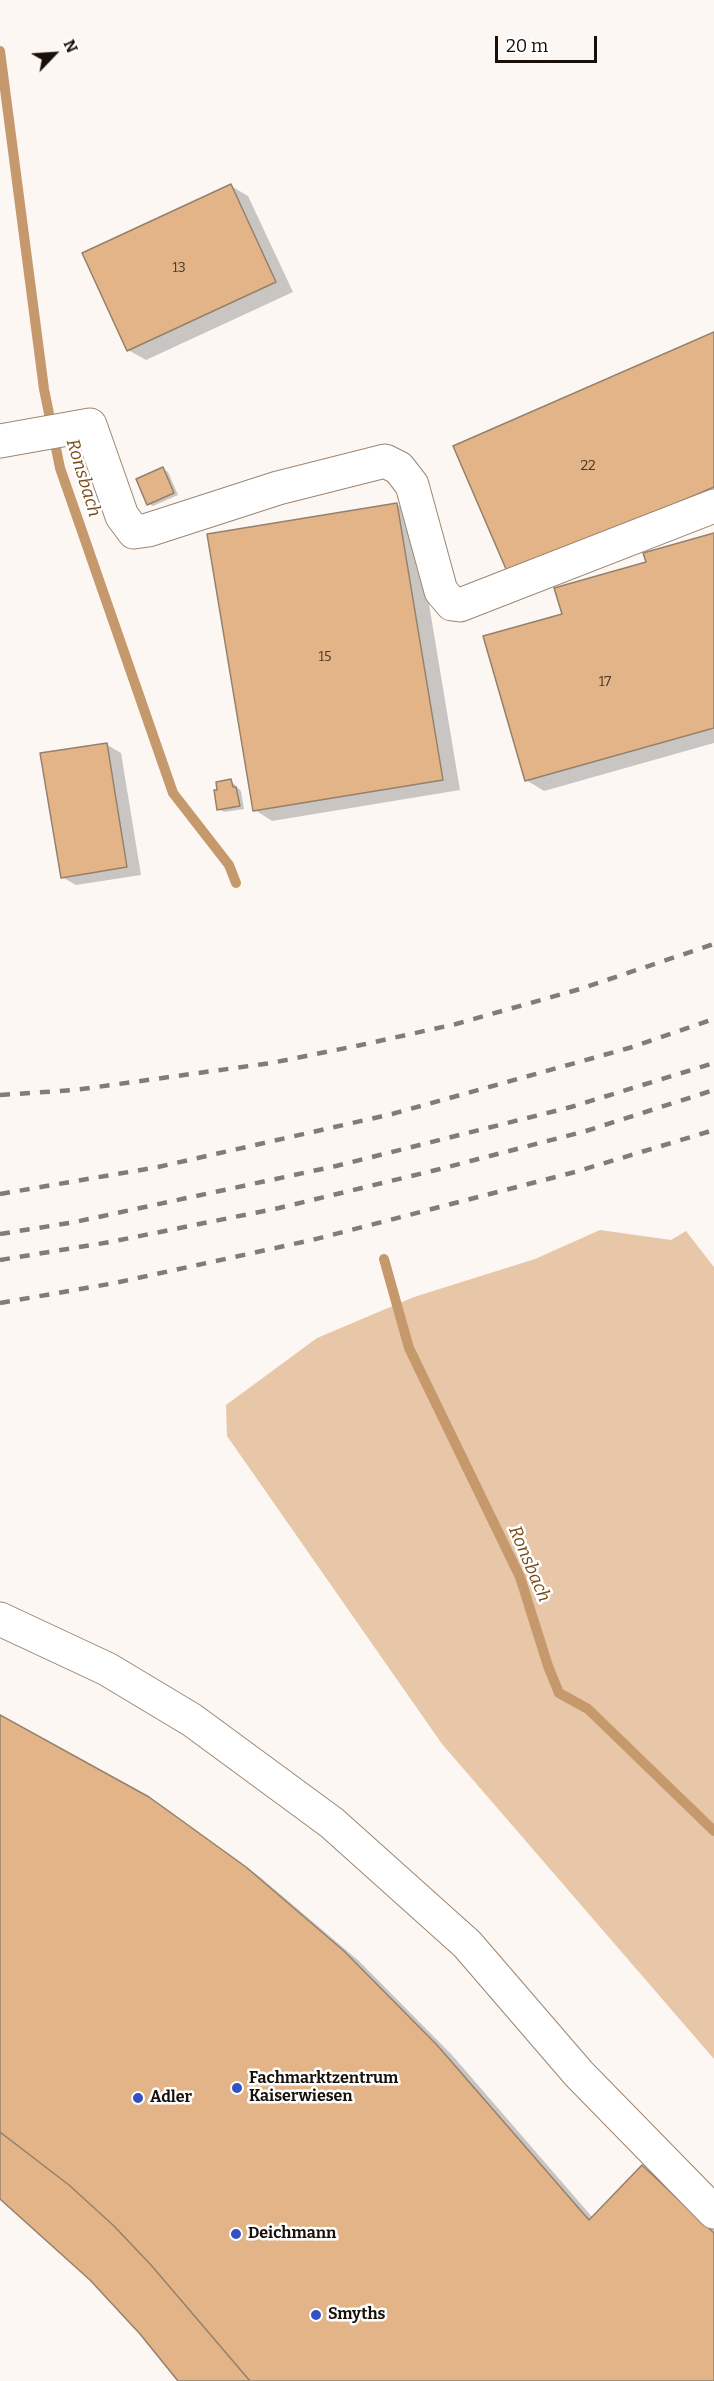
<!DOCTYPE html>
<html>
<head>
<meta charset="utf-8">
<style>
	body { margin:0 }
	#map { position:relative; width:714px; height:2381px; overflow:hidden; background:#fcf7f3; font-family:Bitter,serif }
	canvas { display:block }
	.north { position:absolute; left:24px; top:24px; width:60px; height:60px; -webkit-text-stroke:4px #fff; paint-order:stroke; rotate:65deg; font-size:16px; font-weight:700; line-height:24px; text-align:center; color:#191109 }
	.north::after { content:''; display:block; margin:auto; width:21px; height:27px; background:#191109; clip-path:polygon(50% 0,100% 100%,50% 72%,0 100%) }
	.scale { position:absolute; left:495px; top:36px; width:102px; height:27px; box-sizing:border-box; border:3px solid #191109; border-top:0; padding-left:8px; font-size:18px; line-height:21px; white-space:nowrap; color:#191109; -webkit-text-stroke:4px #fff; paint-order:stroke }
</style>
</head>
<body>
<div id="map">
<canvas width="714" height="2381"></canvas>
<div class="north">N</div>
<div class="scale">20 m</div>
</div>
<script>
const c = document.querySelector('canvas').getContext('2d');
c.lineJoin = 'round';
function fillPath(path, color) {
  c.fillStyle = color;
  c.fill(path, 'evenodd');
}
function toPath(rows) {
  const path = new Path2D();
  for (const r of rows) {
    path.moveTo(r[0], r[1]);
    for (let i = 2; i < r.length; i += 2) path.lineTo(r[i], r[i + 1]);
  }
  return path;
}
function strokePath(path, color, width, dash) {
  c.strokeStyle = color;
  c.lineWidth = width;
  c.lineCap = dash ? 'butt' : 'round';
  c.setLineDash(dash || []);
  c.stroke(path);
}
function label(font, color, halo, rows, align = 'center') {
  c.font = font + ' Bitter,serif';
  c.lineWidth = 5;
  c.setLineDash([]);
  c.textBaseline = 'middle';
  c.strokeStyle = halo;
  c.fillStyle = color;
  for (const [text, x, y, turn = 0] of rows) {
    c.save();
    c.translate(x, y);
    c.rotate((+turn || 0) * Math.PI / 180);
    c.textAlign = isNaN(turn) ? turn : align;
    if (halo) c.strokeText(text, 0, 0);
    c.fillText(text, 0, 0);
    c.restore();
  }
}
fillPath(toPath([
	[600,1230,671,1240,686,1231,714,1267,714,2059,442,1744,227,1436,226,1405,317,1338,414,1297,535,1259]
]), '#e7c7a8');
fillPath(toPath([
	[231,186,248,196,293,292,146,360,128,350],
	[714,334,714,504,528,585],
	[163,469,168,472,178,495,153,506,149,504],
	[396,504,414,514,460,790,272,821,255,810],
	[714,535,714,743,544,791,526,780,563,616,648,563],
	[106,744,121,753,141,875,76,885,62,877],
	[231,781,241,791,244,809,224,812,219,809],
	[0,1716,164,1807,260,1877,359,1961,452,2055,593,2218,643,2167,657,2175,714,2229,714,2381,183,2381,91,2279,0,2197]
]), '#0003');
strokePath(toPath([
	[0,51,44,389,60,468,173,793,229,865,236,883],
	[384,1259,409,1348,520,1577,548,1666,559,1693,588,1709,714,1831]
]), '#c6996d', 10);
const building = toPath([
	[231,184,276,282,127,351,82,253,231,184],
	[714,332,714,487,509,576,453,446,714,332],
	[163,467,174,493,147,505,136,479,163,467],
	[397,503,443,780,253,811,207,534,397,503],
	[714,533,714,728,525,781,483,636,562,614,554,588,646,562,643,553,714,533],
	[107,743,127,867,61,878,40,753,107,743],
	[231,779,233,787,236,787,240,806,217,810,214,790,217,790,216,782,231,779],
	[0,1715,149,1797,246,1867,344,1951,437,2045,589,2220,642,2165,714,2233,714,2381,250,2381,151,2265,114,2226,69,2185,0,2132,0,1715],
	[0,2132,69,2185,114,2226,151,2265,250,2381,178,2381,140,2334,90,2280,0,2199,0,2132]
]);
fillPath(building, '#e2b487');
strokePath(building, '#95806b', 1.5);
const minor = toPath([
	[0,441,90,425,122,516,134,532,148,530,278,488,385,461,399,468,412,485,441,591,452,604,460,605,714,506],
	[0,1619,107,1669,192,1720,332,1823,467,1944,579,2074,714,2212]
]);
strokePath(minor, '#9c8672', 35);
strokePath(minor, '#fff', 33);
strokePath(toPath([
	[0,1095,75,1090,271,1063,361,1045,456,1024,580,989,714,944],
	[0,1194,158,1167,392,1114,629,1048,714,1019],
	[0,1234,75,1222,336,1166,571,1107,714,1063],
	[0,1260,110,1242,279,1208,436,1170,586,1131,714,1090],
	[0,1303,115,1283,312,1240,575,1172,714,1130]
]), '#837c76', 4.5, [10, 10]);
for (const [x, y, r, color] of [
	[237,2088,6,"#3251c2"],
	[138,2098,6,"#3251c2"],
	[236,2234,6,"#3251c2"],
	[316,2315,6,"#3251c2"]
]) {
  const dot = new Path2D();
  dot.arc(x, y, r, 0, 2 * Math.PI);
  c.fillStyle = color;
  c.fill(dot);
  strokePath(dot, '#fff', 2);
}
label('14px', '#4b3a28', null, [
	["13",179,268],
	["22",588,466],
	["15",325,657],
	["17",605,682]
]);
label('bold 16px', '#191109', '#fff', [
	["Fachmarktzentrum",249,2079],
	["Kaiserwiesen",249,2097],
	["Adler",150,2098],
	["Deichmann",248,2234],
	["Smyths",328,2315]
], 'left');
label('italic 18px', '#764a16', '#fff', [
	["Ronsbach",83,478,73],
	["Ronsbach",529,1564,67]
]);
</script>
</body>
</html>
